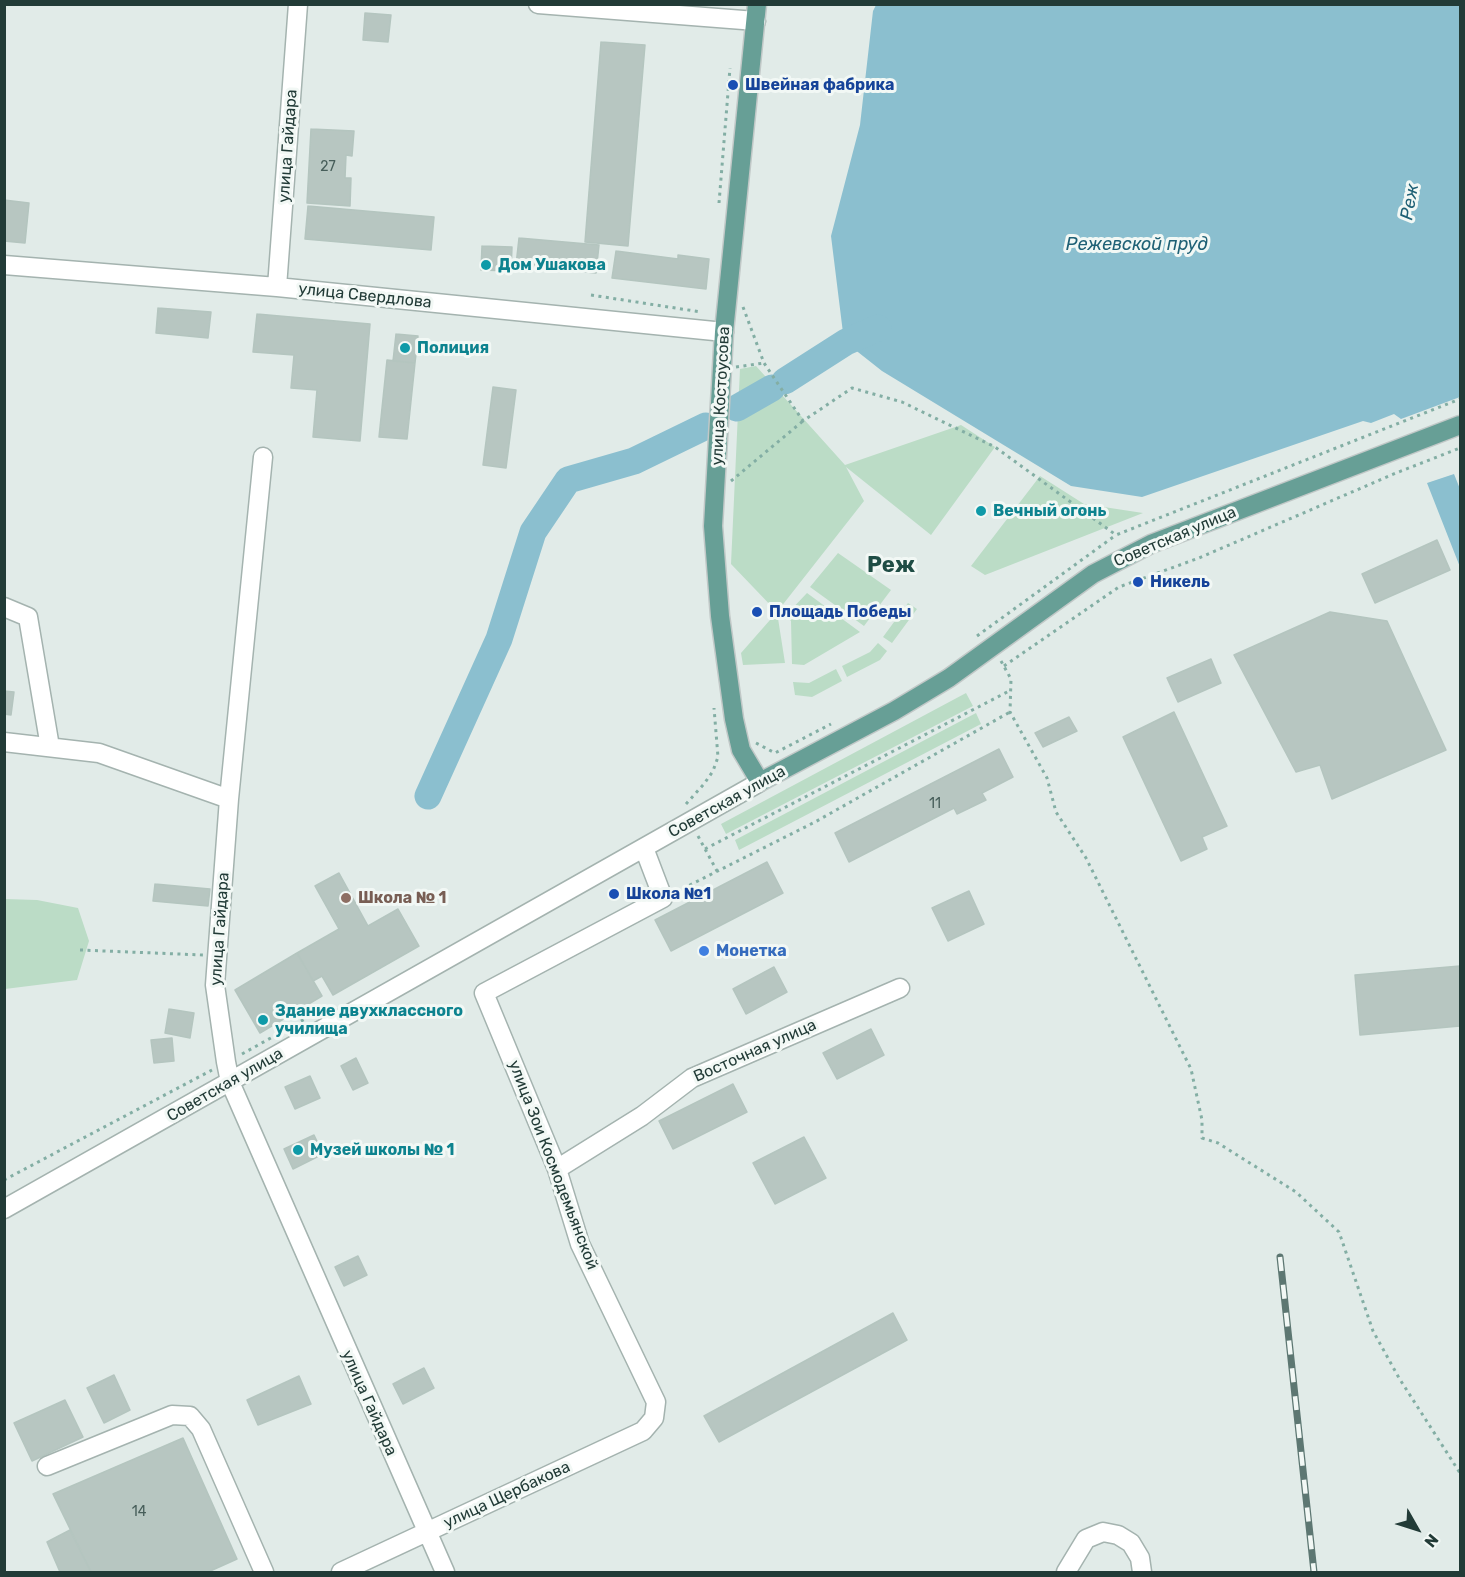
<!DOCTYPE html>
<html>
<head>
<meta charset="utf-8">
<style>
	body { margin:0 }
	#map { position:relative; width:1465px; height:1577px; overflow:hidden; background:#e1ebe8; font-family:Rubik,sans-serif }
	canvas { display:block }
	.frame { position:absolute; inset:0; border:6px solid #223b37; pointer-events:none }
	.north { position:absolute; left:1387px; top:1499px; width:60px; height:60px; -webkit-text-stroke:4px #f2f8f5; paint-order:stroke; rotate:129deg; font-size:16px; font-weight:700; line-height:24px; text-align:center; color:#223b37 }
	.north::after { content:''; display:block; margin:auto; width:21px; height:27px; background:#223b37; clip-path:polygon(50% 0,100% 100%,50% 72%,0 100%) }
</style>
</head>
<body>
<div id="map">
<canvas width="1465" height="1577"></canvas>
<div class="frame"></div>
<div class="north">N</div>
</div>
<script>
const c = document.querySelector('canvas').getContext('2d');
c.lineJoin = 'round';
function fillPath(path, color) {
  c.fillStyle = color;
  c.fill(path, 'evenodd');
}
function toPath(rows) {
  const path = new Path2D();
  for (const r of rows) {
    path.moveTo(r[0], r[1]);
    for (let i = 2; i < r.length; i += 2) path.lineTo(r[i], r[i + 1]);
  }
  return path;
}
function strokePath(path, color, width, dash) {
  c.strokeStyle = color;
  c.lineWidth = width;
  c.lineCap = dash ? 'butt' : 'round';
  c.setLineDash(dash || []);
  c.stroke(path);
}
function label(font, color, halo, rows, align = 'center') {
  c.font = font + ' Rubik,sans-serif';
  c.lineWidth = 6;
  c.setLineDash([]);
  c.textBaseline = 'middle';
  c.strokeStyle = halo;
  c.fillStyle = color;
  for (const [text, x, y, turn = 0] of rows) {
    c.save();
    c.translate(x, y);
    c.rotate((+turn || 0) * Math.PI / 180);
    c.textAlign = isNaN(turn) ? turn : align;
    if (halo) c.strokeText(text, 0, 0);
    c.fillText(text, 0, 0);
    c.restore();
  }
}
fillPath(toPath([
	[756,366,845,465,961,425,995,447,931,535,846,467,864,501,777,612,785,663,743,665,741,653,777,612,731,564,740,369],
	[1040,476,1084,504,1143,513,985,575,971,566],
	[838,553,891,590,864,626,810,587],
	[807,593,860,632,804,665,792,664,791,621,786,615],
	[908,603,917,609,892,643,883,637],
	[878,643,887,651,880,660,847,677,842,666,870,652],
	[836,669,842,681,812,697,795,695,793,682,809,683],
	[966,693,973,706,726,834,721,824],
	[976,713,981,724,739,850,735,840],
	[5,899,37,900,78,908,89,941,77,980,5,989]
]), '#bbdcc6');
fillPath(toPath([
	[876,5,1460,5,1460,397,1401,419,1394,414,1371,423,1363,421,1142,497,1071,486,882,371,844,341,831,236,860,125,873,11],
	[1454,474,1460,489,1460,567,1427,483]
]), '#8bbfcf');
strokePath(toPath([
	[785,381,846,342,878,328],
	[737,408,772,388],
	[428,796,499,639,533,532,568,480,634,461,706,426]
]), '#8bbfcf', 27);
const building = toPath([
	[365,13,391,15,388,42,363,40,365,13],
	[601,42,645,45,628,246,585,242,601,42],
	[311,129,354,131,352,156,346,155,345,178,351,178,350,206,307,203,311,129],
	[4,200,29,203,25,243,4,241,4,200],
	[308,206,434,217,431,250,305,239,308,206],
	[519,238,599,245,596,273,516,265,519,238],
	[482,246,512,247,511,271,481,270,482,246],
	[616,251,678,259,678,255,709,259,706,289,612,278,616,251],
	[158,308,211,312,208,338,156,333,158,308],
	[257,314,370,324,360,441,313,437,317,390,291,388,294,355,253,352,257,314],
	[396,334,418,336,415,363,393,361,396,334],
	[387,360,415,363,407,439,379,437,387,360],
	[493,387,516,390,506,468,483,465,493,387],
	[1437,540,1450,570,1375,603,1362,574,1437,540],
	[1330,612,1387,621,1446,750,1332,799,1320,765,1296,772,1234,655,1330,612],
	[1211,659,1221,683,1178,702,1167,678,1211,659],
	[4,691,14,692,11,715,4,714,4,691],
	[1174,712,1227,826,1202,837,1207,849,1181,861,1123,737,1174,712],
	[1069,717,1077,731,1043,747,1035,733,1069,717],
	[999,749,1013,777,982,793,986,800,957,814,954,808,849,862,835,833,999,749],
	[767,862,783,893,671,951,655,920,767,862],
	[339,873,368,926,398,909,419,946,333,995,322,976,313,981,297,953,339,929,315,886,339,873],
	[155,884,210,889,208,906,153,901,155,884],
	[969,891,984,924,948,941,932,908,969,891],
	[297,953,322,996,260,1033,235,990,297,953],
	[1460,966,1460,1026,1360,1035,1355,975,1460,966],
	[774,967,787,992,746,1014,733,989,774,967],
	[169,1009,194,1013,190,1038,165,1033,169,1009],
	[871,1029,884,1055,837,1079,823,1053,871,1029],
	[172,1038,174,1061,154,1063,151,1040,172,1038],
	[356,1058,368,1083,353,1090,341,1066,356,1058],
	[310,1076,320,1098,295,1109,285,1087,310,1076],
	[733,1084,747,1112,673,1149,659,1121,733,1084],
	[314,1135,323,1154,293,1169,284,1149,314,1135],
	[804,1137,826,1178,775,1204,753,1163,804,1137],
	[358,1256,367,1275,344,1286,335,1267,358,1256],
	[893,1313,907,1340,719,1442,704,1416,893,1313],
	[424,1368,434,1388,403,1404,393,1384,424,1368],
	[114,1375,130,1410,104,1423,87,1388,114,1375],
	[299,1376,311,1404,258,1425,247,1400,299,1376],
	[65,1400,83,1437,32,1461,14,1423,65,1400],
	[183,1438,237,1559,208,1572,91,1572,53,1494,183,1438],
	[70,1530,91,1572,60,1572,47,1542,70,1530]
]);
fillPath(building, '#b7c6c1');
strokePath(building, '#b4c5bf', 1.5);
const minor = toPath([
	[538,4,756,21],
	[4,265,277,287,724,332],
	[277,287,298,4],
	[263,457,229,799,215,985,226,1062,230,1082,445,1572],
	[4,607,28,617,50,747],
	[4,742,99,753,229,799],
	[557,1169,642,1116,692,1078,900,988],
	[4,1209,760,782],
	[47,1466,172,1415,190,1416,201,1429,264,1572],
	[341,1572,643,1431,654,1418,656,1402,580,1244,557,1169,484,993,663,898,644,848],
	[1066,1572,1086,1539,1103,1532,1118,1535,1131,1543,1140,1558,1142,1572]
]);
const major = toPath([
	[757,4,724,332,713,526,720,616,734,719,741,750,760,782,894,711,949,678,1093,574,1151,544,1460,425]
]);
strokePath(minor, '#a4b3af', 21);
strokePath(major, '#c1c8c7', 21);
strokePath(toPath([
	[719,203,730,68],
	[591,295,701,312],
	[743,307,764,363,803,421,852,388,902,402,995,447,1116,535,1460,399],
	[736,367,764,363],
	[731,481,803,421],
	[977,636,1116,535],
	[1001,661,1011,679,1010,712,1047,778,1056,812,1086,858,1191,1069,1202,1120,1202,1138,1218,1143,1296,1192,1339,1232,1373,1331,1399,1378,1460,1473],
	[1004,666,1119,587,1199,558,1396,473,1460,448],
	[756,743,775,753,831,724],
	[686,804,704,784,713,771,718,757,714,708],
	[698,836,717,871],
	[705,849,1011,690],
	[676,892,815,822,1010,712],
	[80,950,203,955],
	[242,1054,312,1015],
	[4,1180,212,1070]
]), '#83aea4', 3, [3, 4.5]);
strokePath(minor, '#fff', 18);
strokePath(major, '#679f96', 18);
const rail = toPath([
	[1280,1257,1314,1572]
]);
strokePath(rail, '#5d7772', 7);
strokePath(rail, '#f2f8f5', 4.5, [14]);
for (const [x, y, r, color] of [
	[733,85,6,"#1a4fb4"],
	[486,265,6,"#0f9aa8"],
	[405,348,6,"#0f9aa8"],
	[981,511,6,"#0f9aa8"],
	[1138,582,6,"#1a4fb4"],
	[757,612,6,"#1a4fb4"],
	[614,894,6,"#1a4fb4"],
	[346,898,6,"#8d6e63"],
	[704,951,6,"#3f7fe0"],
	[263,1020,6,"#0f9aa8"],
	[298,1150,6,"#0f9aa8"]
]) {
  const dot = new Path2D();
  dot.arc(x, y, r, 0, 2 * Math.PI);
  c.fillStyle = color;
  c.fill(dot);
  strokePath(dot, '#f2f8f5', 2);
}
label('14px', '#475e5a', null, [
	["27",328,167],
	["11",935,804],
	["14",139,1512]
]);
label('bold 16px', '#164399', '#f2f8f5', [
	["Швейная фабрика",745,85],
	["Никель",1150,582],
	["Площадь Победы",769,612],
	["Школа №1",626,894]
], 'left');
label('16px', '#223b37', '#f2f8f5', [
	["улица Гайдара",288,146,-86],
	["улица Свердлова",365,296,6],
	["улица Костоусова",721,396,-87],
	["Советская улица",1175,537,-23],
	["Советская улица",727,802,-29],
	["улица Гайдара",220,929,-86],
	["Восточная улица",755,1051,-24],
	["Советская улица",225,1085,-30],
	["улица Зои Космодемьянской",553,1165,69],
	["улица Гайдара",369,1403,66],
	["улица Щербакова",507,1495,-25]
]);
label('bold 16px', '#0d838f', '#f2f8f5', [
	["Дом Ушакова",498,265],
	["Полиция",417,348],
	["Вечный огонь",993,511],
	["Здание двухклассного",275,1011],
	["училища",275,1029],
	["Музей школы № 1",310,1150]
], 'left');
label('bold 16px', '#785e54', '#f2f8f5', [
	["Школа № 1",358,898]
], 'left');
label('bold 16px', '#366cbe', '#f2f8f5', [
	["Монетка",716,951]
], 'left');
label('italic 18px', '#1e6075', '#f2f8f5', [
	["Реж",1410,202,-80],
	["Режевской пруд",1137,245]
]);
label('bold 22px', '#1f4d45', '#f2f8f5', [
	["Реж",891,566]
]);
</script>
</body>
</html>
